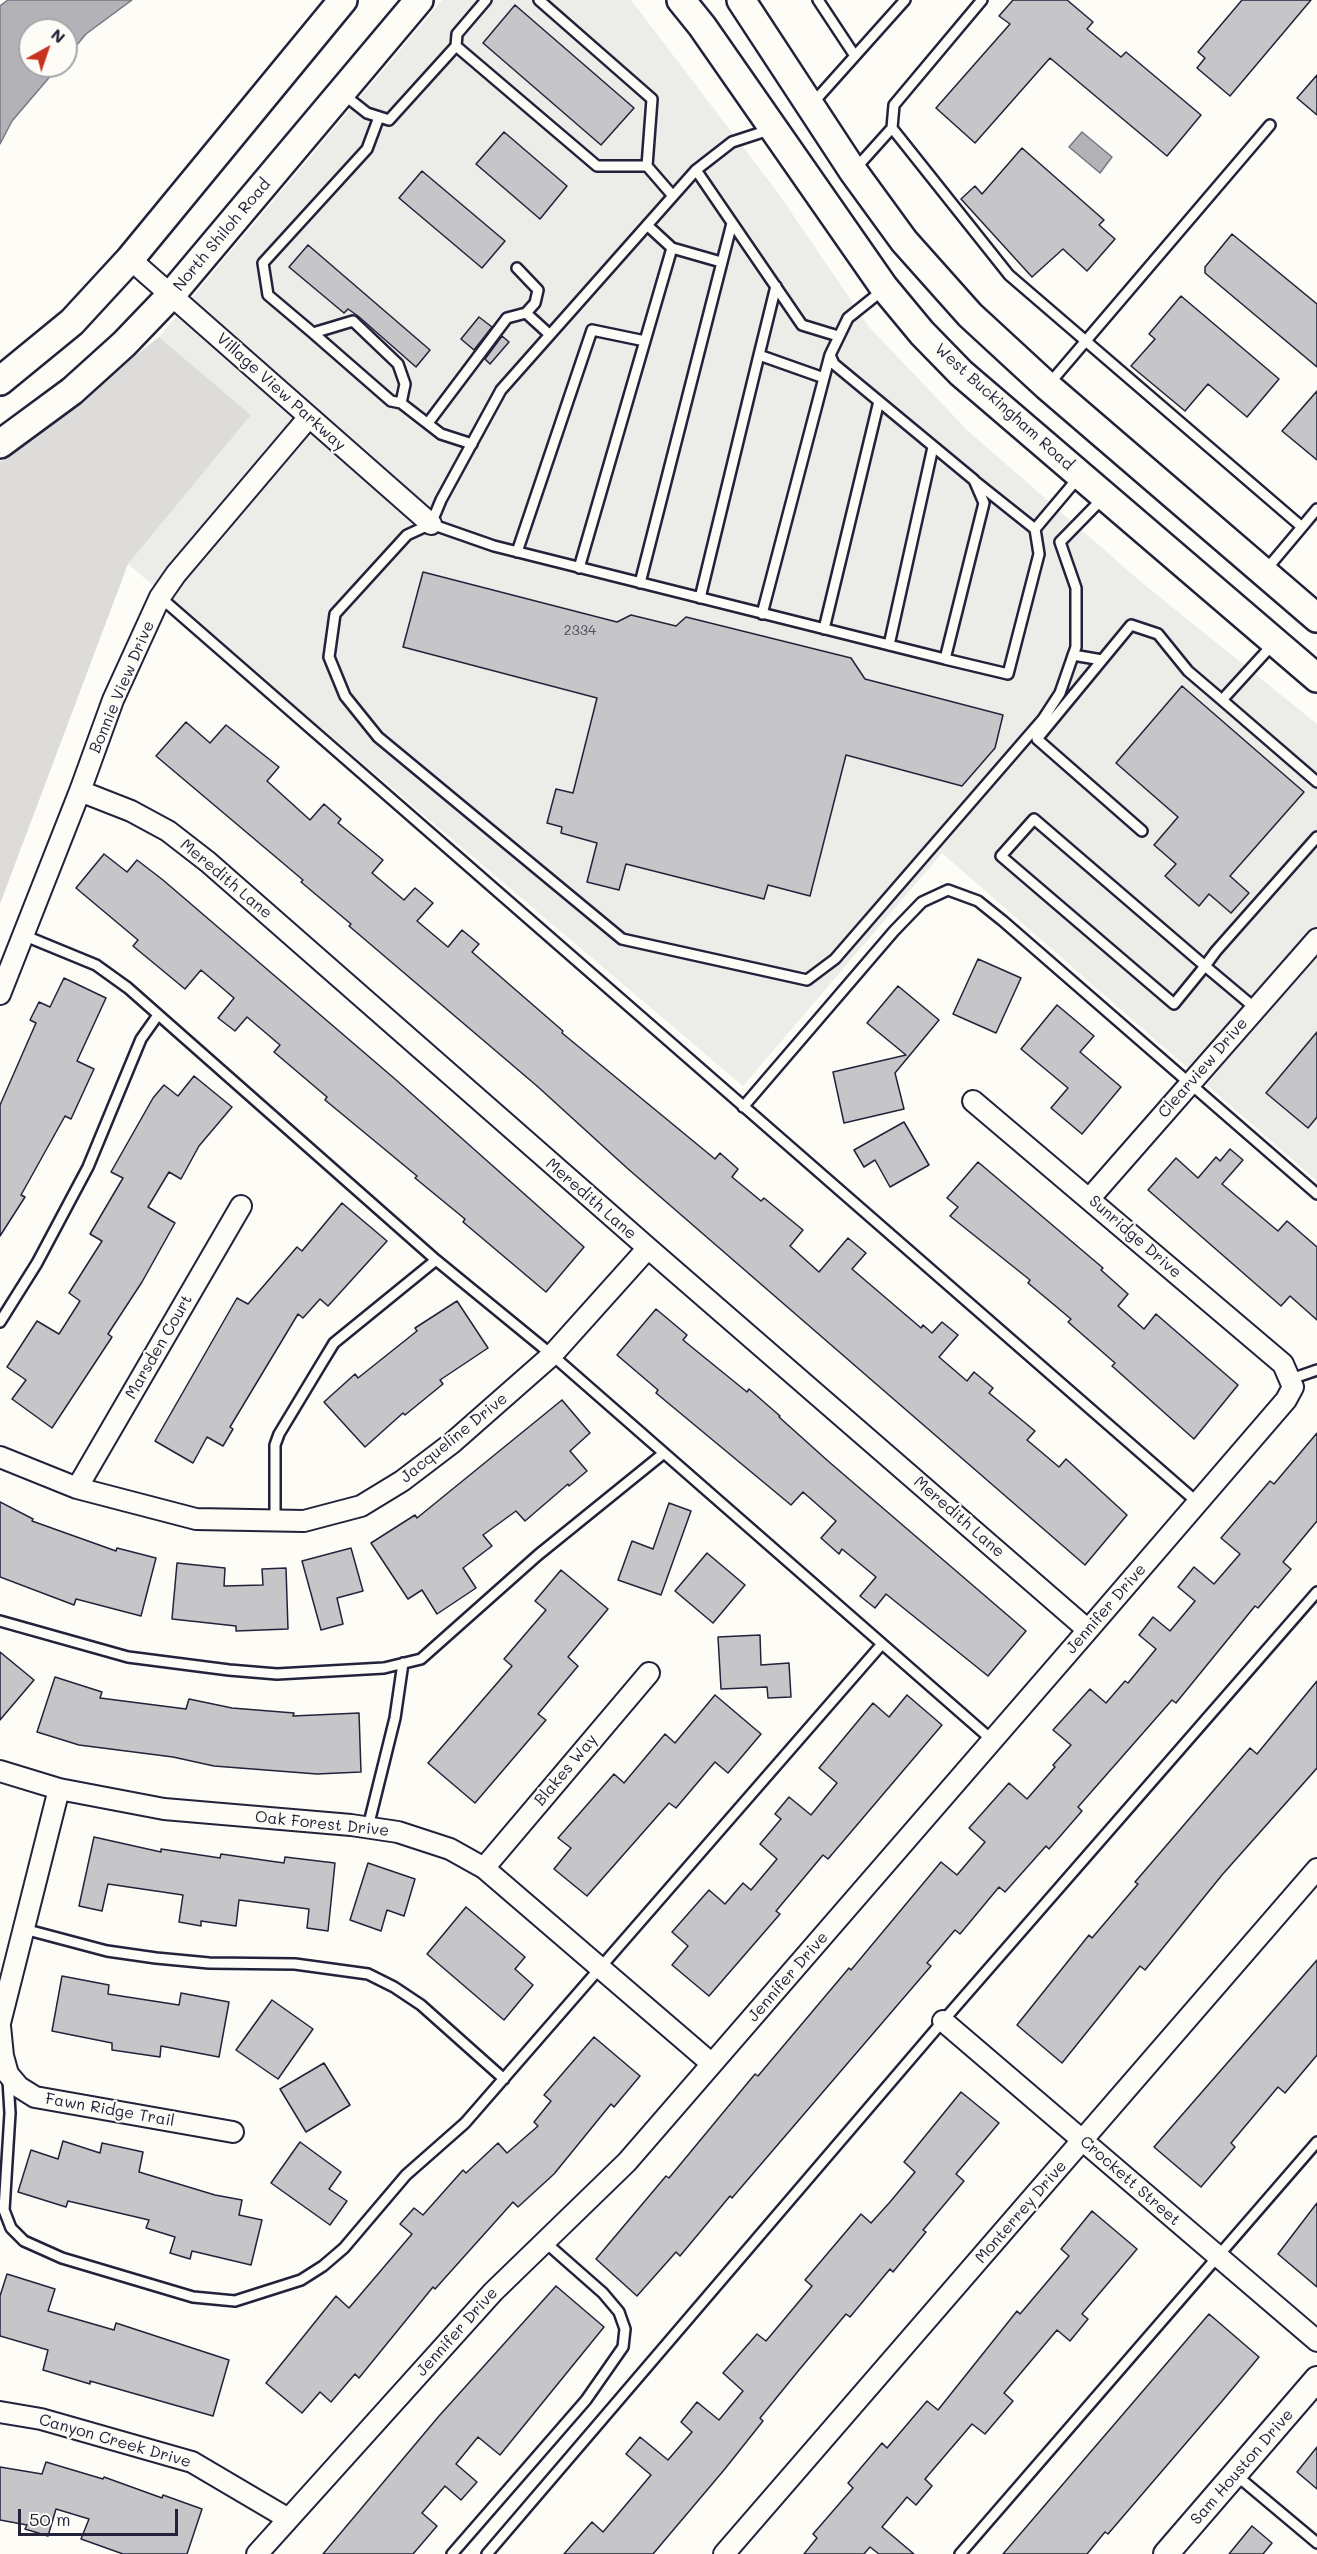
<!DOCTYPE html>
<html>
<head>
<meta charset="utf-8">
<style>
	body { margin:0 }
	#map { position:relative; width:1317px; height:2554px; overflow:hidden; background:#fdfcf7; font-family:Mali,sans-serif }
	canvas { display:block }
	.north { position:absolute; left:18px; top:18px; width:60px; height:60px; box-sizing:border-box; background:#fdfcf7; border:2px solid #a5a5ac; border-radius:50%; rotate:40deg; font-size:16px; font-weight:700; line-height:24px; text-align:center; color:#22223b }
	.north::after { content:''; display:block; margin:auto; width:21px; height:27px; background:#c8321e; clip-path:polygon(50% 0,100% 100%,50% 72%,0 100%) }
	.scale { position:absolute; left:18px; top:2509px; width:160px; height:27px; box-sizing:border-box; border:3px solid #22223b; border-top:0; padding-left:8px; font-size:18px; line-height:21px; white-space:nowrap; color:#22223b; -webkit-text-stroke:4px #fdfcf7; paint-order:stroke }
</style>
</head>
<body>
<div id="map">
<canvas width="1317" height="2554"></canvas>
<div class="north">N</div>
<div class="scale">50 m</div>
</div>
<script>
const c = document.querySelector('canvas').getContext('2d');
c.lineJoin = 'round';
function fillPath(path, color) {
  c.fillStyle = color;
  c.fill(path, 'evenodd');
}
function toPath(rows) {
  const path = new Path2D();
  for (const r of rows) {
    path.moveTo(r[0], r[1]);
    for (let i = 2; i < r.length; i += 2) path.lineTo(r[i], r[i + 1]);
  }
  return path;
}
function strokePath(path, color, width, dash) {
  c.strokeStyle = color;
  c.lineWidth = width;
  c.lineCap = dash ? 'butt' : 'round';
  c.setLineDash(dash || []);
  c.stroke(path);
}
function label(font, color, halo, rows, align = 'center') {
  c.font = font + ' Mali,sans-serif';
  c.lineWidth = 4.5;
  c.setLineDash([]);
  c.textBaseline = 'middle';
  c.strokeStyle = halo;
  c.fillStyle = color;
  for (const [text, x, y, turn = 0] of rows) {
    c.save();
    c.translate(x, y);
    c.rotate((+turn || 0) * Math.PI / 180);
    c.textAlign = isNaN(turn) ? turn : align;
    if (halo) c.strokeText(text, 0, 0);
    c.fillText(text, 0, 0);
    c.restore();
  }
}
fillPath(toPath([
	[442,0,631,0,778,193,870,328,968,431,1140,581,1317,724,1317,1181,942,853,743,1086,128,564,251,415,159,337]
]), '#ecece9');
fillPath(toPath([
	[159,337,251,415,128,564,0,904,0,462]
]), '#dddcdb');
const water = toPath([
	[8,0,132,0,86,34,66,58,66,30,30,30,30,66,59,66,12,121,0,144,0,6,8,0],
	[1082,132,1112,157,1100,173,1069,147,1082,132]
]);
fillPath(water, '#b2b2b7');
strokePath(water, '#787885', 1.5);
const building = toPath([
	[1013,0,1067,0,1093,22,1087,29,1121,57,1126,52,1201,115,1167,156,1050,58,975,143,936,108,1010,24,999,16,1013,0],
	[1242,0,1311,0,1230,96,1197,68,1205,58,1198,52,1242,0],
	[515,5,634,108,601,145,483,43,515,5],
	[1317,75,1317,115,1297,98,1317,75],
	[504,132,567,186,540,219,476,164,504,132],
	[1022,148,1104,220,1099,225,1115,239,1087,271,1063,249,1032,277,961,199,975,186,982,194,1022,148],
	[422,171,505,241,482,268,399,198,422,171],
	[1232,234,1317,304,1317,367,1205,273,1205,267,1232,234],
	[308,245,430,350,416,367,358,316,348,309,344,313,289,267,308,245],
	[1181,296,1279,379,1247,417,1208,384,1185,411,1131,366,1155,339,1149,334,1181,296],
	[479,317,492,327,474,350,461,339,479,317],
	[502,336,509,342,490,364,485,359,502,336],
	[1317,391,1317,460,1282,431,1317,391],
	[423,572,617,622,631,615,676,626,686,617,851,658,865,679,1003,715,995,748,962,786,846,755,810,896,768,885,764,899,626,864,619,890,587,882,597,843,561,833,562,827,547,823,556,789,573,793,597,698,403,647,423,572],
	[1182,686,1304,792,1230,876,1249,893,1231,913,1209,894,1199,906,1165,876,1176,864,1154,845,1178,817,1116,763,1182,686],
	[186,722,210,743,226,725,279,767,267,781,310,820,324,804,341,819,338,823,383,860,372,873,404,900,415,888,433,903,417,921,448,947,462,930,479,944,472,952,563,1031,562,1033,715,1159,720,1153,738,1169,732,1177,761,1201,764,1198,803,1230,790,1246,819,1272,848,1238,866,1253,852,1269,921,1328,923,1325,932,1333,942,1322,958,1335,939,1357,967,1381,974,1372,993,1388,989,1393,1035,1431,1027,1440,1059,1467,1066,1459,1127,1515,1085,1565,627,1168,537,1086,349,926,351,924,301,882,303,880,156,756,186,722],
	[104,854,127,872,137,860,163,880,395,1079,584,1247,546,1292,463,1222,465,1219,415,1178,417,1176,325,1100,327,1097,274,1052,280,1045,247,1017,235,1031,218,1018,234,998,201,970,185,989,133,946,138,940,76,888,104,854],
	[978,959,1021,978,996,1033,953,1014,978,959],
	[64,978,106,998,77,1061,94,1069,71,1119,65,1116,21,1195,25,1197,0,1236,0,1105,36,1023,30,1020,39,1002,50,1007,64,978],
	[898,986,939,1020,895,1073,904,1109,844,1123,833,1072,906,1055,867,1023,898,986],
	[1057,1005,1094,1036,1080,1052,1121,1087,1082,1134,1051,1108,1068,1088,1021,1049,1057,1005],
	[1317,1032,1317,1117,1308,1128,1266,1093,1317,1032],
	[194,1076,232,1107,199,1146,181,1179,169,1172,148,1207,175,1223,142,1282,108,1334,112,1337,52,1428,12,1399,26,1380,7,1367,37,1321,59,1334,80,1301,69,1293,102,1241,90,1234,123,1178,111,1172,153,1098,164,1085,178,1096,194,1076],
	[904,1122,929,1165,890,1187,875,1160,864,1167,854,1150,904,1122],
	[1230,1149,1243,1160,1222,1184,1278,1231,1287,1221,1317,1247,1317,1320,1290,1296,1281,1306,1148,1190,1176,1158,1198,1178,1216,1157,1220,1161,1230,1149],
	[978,1162,1103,1268,1101,1270,1128,1294,1118,1306,1144,1329,1156,1314,1238,1385,1194,1439,1112,1366,1115,1363,1068,1322,1071,1319,1028,1283,1030,1280,950,1216,958,1207,947,1198,978,1162],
	[342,1203,387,1241,328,1306,320,1299,303,1318,298,1314,230,1427,233,1429,223,1446,207,1437,193,1463,155,1441,237,1298,248,1304,297,1247,302,1251,342,1203],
	[457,1301,488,1348,440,1380,443,1384,405,1415,403,1413,365,1447,324,1402,355,1374,358,1378,417,1331,415,1328,457,1301],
	[656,1309,687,1335,683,1340,747,1392,749,1389,780,1416,779,1417,828,1461,1026,1631,988,1676,886,1594,875,1608,860,1596,876,1577,842,1549,839,1554,821,1538,836,1521,803,1492,791,1505,656,1393,658,1390,617,1355,656,1309],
	[562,1400,590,1433,570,1451,587,1471,569,1486,568,1484,525,1521,516,1511,483,1535,492,1546,463,1568,476,1588,437,1614,422,1590,408,1599,371,1543,415,1515,417,1518,562,1400],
	[1317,1433,1317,1521,1283,1562,1291,1569,1258,1608,1255,1606,1176,1703,1172,1700,1078,1807,1082,1811,1049,1849,1046,1846,1005,1892,999,1887,960,1934,955,1930,927,1963,931,1966,732,2198,730,2196,680,2256,676,2252,637,2296,596,2259,666,2176,669,2178,755,2074,758,2076,849,1968,851,1970,941,1862,957,1875,985,1842,969,1828,1009,1783,1027,1799,1055,1767,1053,1765,1071,1745,1053,1730,1090,1689,1106,1703,1125,1681,1128,1683,1156,1649,1139,1635,1153,1617,1170,1631,1195,1601,1178,1587,1194,1567,1214,1584,1240,1554,1221,1538,1270,1481,1274,1484,1317,1433],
	[0,1502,33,1519,32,1521,116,1551,117,1548,156,1558,141,1616,76,1599,74,1605,0,1577,0,1502],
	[669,1503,691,1511,661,1595,618,1580,632,1541,653,1549,669,1503],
	[351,1548,363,1591,337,1598,343,1624,321,1630,302,1561,351,1548],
	[707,1553,745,1585,713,1623,675,1591,707,1553],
	[177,1563,225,1568,224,1586,263,1585,262,1569,286,1568,288,1629,236,1631,236,1626,172,1619,177,1563],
	[561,1570,608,1609,568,1657,578,1666,538,1714,546,1720,475,1803,428,1763,512,1666,504,1659,546,1610,535,1601,561,1570],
	[760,1635,761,1665,789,1663,791,1697,768,1698,767,1687,721,1689,718,1637,760,1635],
	[0,1652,34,1680,0,1720,0,1652],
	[55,1677,102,1692,100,1698,186,1709,189,1699,232,1708,294,1713,293,1716,359,1713,361,1772,317,1774,214,1766,173,1757,79,1745,37,1732,55,1677],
	[1317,1681,1317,1768,1222,1875,1145,1970,1140,1966,1062,2063,1017,2025,1089,1935,1092,1938,1138,1884,1135,1882,1250,1748,1257,1754,1317,1681],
	[715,1695,761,1734,728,1773,715,1762,676,1808,669,1803,587,1896,554,1869,571,1848,558,1838,614,1774,624,1783,665,1734,675,1743,715,1695],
	[907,1695,942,1725,828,1859,823,1855,776,1911,780,1914,709,1996,672,1965,688,1946,672,1932,709,1890,725,1904,743,1883,751,1890,777,1859,760,1844,781,1819,775,1814,789,1797,811,1815,837,1783,819,1768,873,1703,889,1717,907,1695],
	[94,1837,161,1852,161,1849,220,1858,221,1854,284,1863,285,1857,335,1863,328,1931,307,1928,309,1909,239,1900,236,1926,201,1921,201,1926,179,1922,183,1895,108,1884,102,1911,79,1906,94,1837],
	[368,1863,415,1879,404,1916,387,1910,381,1931,350,1920,368,1863],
	[466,1907,525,1957,515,1969,533,1985,504,2020,427,1954,466,1907],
	[1317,1960,1317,2055,1285,2093,1278,2087,1231,2143,1235,2147,1201,2187,1154,2147,1317,1960],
	[62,1976,109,1985,108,1994,179,2005,181,1993,229,2002,219,2057,161,2046,160,2057,112,2050,112,2043,52,2031,62,1976],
	[272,2000,313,2029,278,2079,236,2050,272,2000],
	[594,2037,640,2076,614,2107,611,2104,554,2174,518,2207,513,2202,435,2289,433,2287,359,2378,355,2374,331,2402,320,2392,302,2413,266,2383,336,2296,349,2308,412,2234,400,2224,414,2208,423,2215,463,2170,466,2173,498,2143,507,2153,538,2126,534,2122,551,2101,544,2095,594,2037],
	[324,2063,350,2105,306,2132,280,2089,324,2063],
	[961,2092,999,2123,956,2174,964,2181,923,2230,926,2232,893,2272,890,2269,850,2317,846,2314,799,2370,760,2418,763,2421,724,2470,653,2554,564,2554,592,2522,603,2532,651,2475,626,2454,640,2437,668,2460,692,2432,681,2422,697,2402,719,2420,743,2391,723,2373,757,2334,766,2341,812,2286,805,2280,861,2214,871,2223,890,2202,915,2172,904,2162,961,2092],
	[63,2141,100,2153,102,2143,143,2152,139,2172,215,2195,242,2200,239,2215,262,2220,251,2265,192,2251,190,2259,170,2253,175,2237,146,2228,149,2220,68,2201,66,2207,18,2192,31,2150,58,2159,63,2141],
	[300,2142,341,2172,329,2189,347,2201,330,2225,271,2183,300,2142],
	[1317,2203,1317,2287,1278,2254,1317,2203],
	[1092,2211,1137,2249,1082,2314,1088,2319,1070,2341,1057,2330,1004,2393,1013,2401,985,2434,972,2424,925,2479,932,2486,916,2505,907,2497,882,2527,914,2554,879,2554,870,2547,864,2554,804,2554,817,2538,813,2534,853,2488,848,2483,882,2443,887,2448,927,2401,938,2410,1017,2311,1020,2314,1069,2256,1061,2249,1092,2211],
	[7,2274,55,2289,48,2311,114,2330,116,2323,229,2360,213,2416,90,2381,90,2384,43,2370,48,2350,0,2336,0,2296,7,2274],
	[556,2286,604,2327,500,2455,478,2437,456,2464,477,2482,461,2500,445,2486,422,2513,437,2526,413,2554,323,2554,439,2416,556,2286],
	[1209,2314,1259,2357,1223,2400,1108,2534,1105,2532,1087,2554,1003,2554,1209,2314],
	[1317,2447,1317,2489,1297,2472,1317,2447],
	[46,2462,103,2479,104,2477,162,2498,163,2495,202,2509,187,2554,123,2554,81,2539,89,2519,56,2509,48,2536,25,2529,27,2525,0,2520,0,2467,42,2474,46,2462],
	[1252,2526,1272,2543,1263,2554,1229,2554,1252,2526]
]);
fillPath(building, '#c6c6c8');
strokePath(building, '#22223b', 1.5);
const service = toPath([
	[486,0,457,34,456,46,597,166,647,166],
	[539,0,652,99,647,166,673,196],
	[818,0,855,56],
	[982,0,894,105,892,128,1009,275,1302,527,1317,509],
	[343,94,367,113,389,120,456,46],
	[812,104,905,0],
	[379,117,367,149,263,263,268,295,313,333,353,321,398,364,405,384,401,403],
	[772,129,732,142,696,170,501,390,441,500,431,524,494,546,945,659,984,503,974,480,834,364,830,355,848,318,883,290],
	[856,168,892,128],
	[696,170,802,325,838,336],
	[647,225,672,248],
	[526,313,549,334],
	[313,333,391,401,401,403,441,434,472,444],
	[759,355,776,286],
	[1049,384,1270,125],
	[428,423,507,318,526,313,535,303,538,290,517,268],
	[431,524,407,535,335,614,329,657,345,696,378,737,622,939,807,980,835,959,1043,719,1060,693,1076,647,1076,588,1060,542,1103,498],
	[1035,529,1078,478],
	[517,552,592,330,645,341],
	[579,568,672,248,721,262],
	[1265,571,1302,527],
	[640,583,732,223],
	[160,597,1197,1502],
	[700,598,759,355,824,378],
	[762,614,830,355],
	[824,629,879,401],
	[889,645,933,447],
	[1073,655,1102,660],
	[945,659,1008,674,1039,554,1035,529,976,482],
	[1222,700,1317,782],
	[1142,831,1037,739,1131,625,1158,634,1188,671,1222,700,1274,643],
	[23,935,96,965,128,988,436,1260,552,1355,992,1740],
	[1255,1008,1205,966,1034,819,1001,856,1174,1004,1205,966,1216,951,1317,837],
	[743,1107,894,931,922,902,948,890,978,901,1003,921,1317,1194],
	[0,1322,37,1263,88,1167,141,1039,158,1015],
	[1291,1379,1317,1370],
	[275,1521,275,1445,279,1434,320,1366,334,1343,436,1260],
	[0,1621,128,1657,229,1670,277,1674,384,1668,421,1659,538,1555,664,1453],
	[368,1827,395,1718,403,1663],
	[24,1929,107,1951,156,1958,209,1963,295,1964,368,1974,394,1987,421,2005,504,2079],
	[8,2080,10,2113,4,2210,11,2228,24,2241,62,2258,193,2297,235,2301,301,2280,323,2266,344,2248,406,2175,465,2123,882,1644],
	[1236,2475,1317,2543],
	[452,2554,586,2400,623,2347,625,2329,619,2312,603,2293,545,2242],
	[487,2554,943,2021,1317,1592],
	[960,2554,1317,2142]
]);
const minor = toPath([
	[130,259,431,524],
	[80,791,131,811,168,831,208,862,648,1248,1088,1630],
	[0,994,80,791,113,700,160,597,176,574,309,417],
	[1090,1198,1317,939],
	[0,1457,77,1488,196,1519,304,1521,361,1506,402,1481,452,1443,552,1355,648,1248],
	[77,1488,241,1206],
	[0,1771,59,1789,164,1809,351,1825,398,1832,450,1849,484,1868,712,2064],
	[484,1868,649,1673],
	[943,2021,1317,2341],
	[0,2023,59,1789],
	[0,2026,3,2056,8,2074,19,2087,35,2097,233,2132],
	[0,2412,41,2419,192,2462,287,2518],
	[257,2554,493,2292,627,2162,1088,1630,1286,1400,1293,1387,1283,1364,973,1101],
	[724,2554,1317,1869]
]);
const tertiary = toPath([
	[1166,2554,1317,2379]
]);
const secondary = toPath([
	[681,0,702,26,883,286,922,333,961,373,1317,678],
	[741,0,853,171,904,241,970,315,1047,386,1317,618],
	[0,381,72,322,130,259,343,0],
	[0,444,72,391,124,344,171,295,419,0]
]);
strokePath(service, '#22223b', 14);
strokePath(minor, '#22223b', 24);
strokePath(tertiary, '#22223b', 28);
strokePath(secondary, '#22223b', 32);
strokePath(service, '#fdfcf7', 9);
strokePath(minor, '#fdfcf7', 20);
strokePath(tertiary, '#fdfcf7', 24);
strokePath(secondary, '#fdfcf7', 27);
label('14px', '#4b4b5e', null, [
	["2334",580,631]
]);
label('16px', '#22223b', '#fdfcf7', [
	["North Shiloh Road",222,235,-50],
	["Village View Parkway",281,392,42],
	["West Buckingham Road",1004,407,42],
	["Bonnie View Drive",122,687,-67],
	["Meredith Lane",226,879,40],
	["Clearview Drive",1203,1068,-49],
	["Meredith Lane",591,1199,41],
	["Sunridge Drive",1135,1237,41],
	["Marsden Court",159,1347,-60],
	["Jacqueline Drive",454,1438,-39],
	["Meredith Lane",959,1517,41],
	["Jennifer Drive",1106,1609,-49],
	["Blakes Way",566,1770,-50],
	["Oak Forest Drive",322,1824,6],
	["Jennifer Drive",788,1977,-49],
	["Fawn Ridge Trail",110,2110,10],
	["Crockett Street",1130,2181,41],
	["Monterrey Drive",1021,2212,-49],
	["Jennifer Drive",457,2332,-48],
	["Canyon Creek Drive",115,2441,16],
	["Sam Houston Drive",1242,2467,-49]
]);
</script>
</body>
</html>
